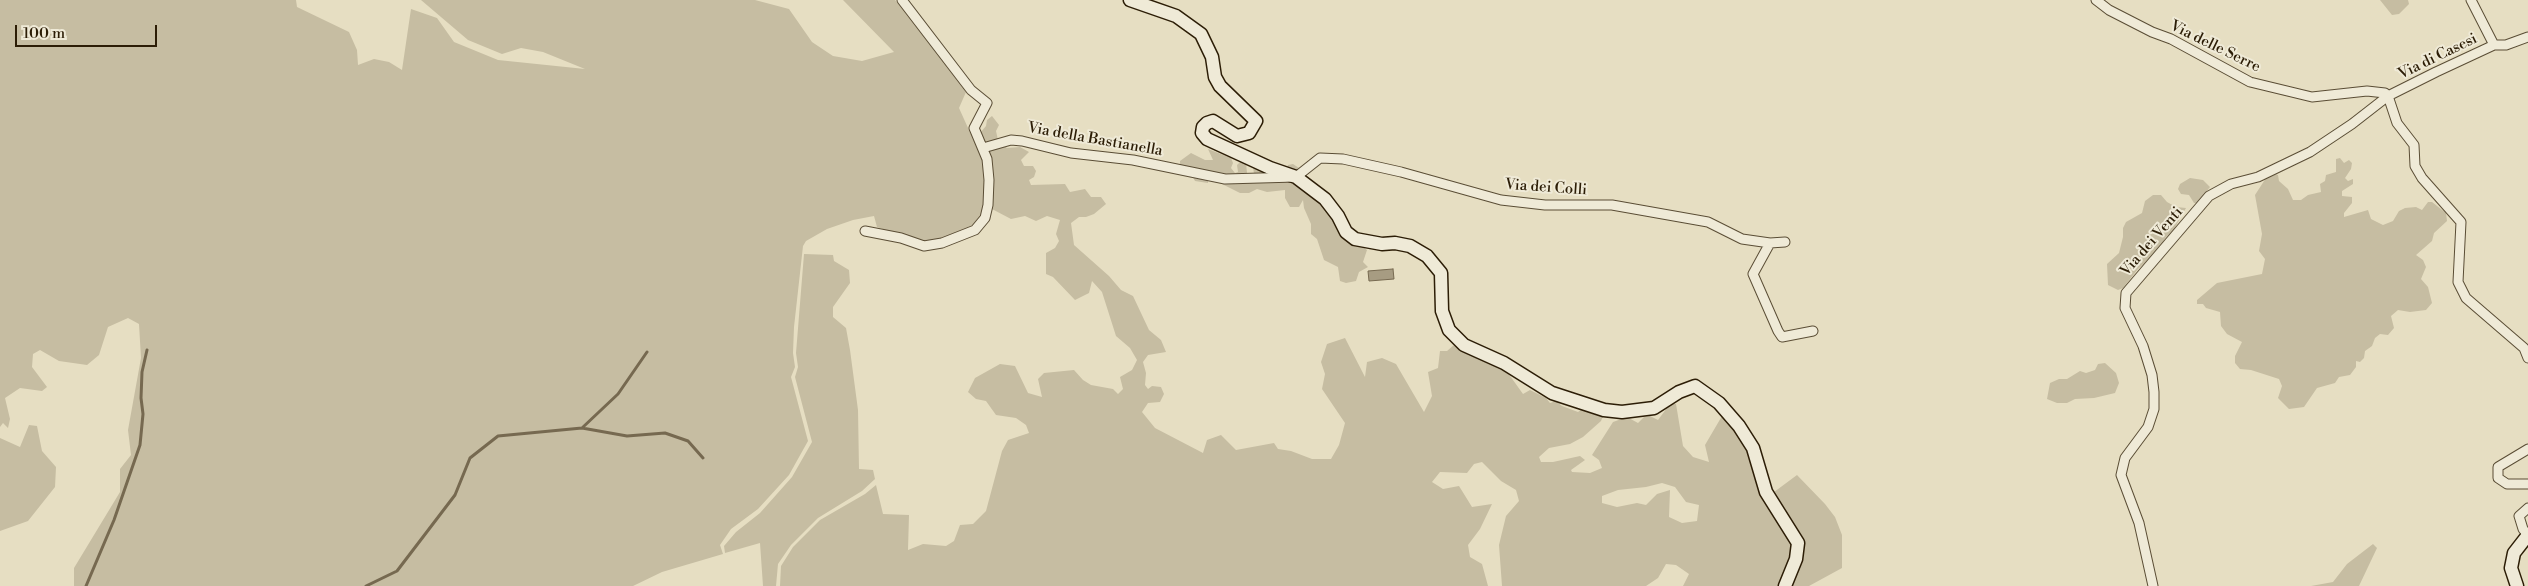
<!DOCTYPE html>
<html>
<head>
<meta charset="utf-8">
<style>
	body { margin:0 }
	#map { position:relative; width:2528px; height:586px; overflow:hidden; background:#e6dec2; font-family:"Libre Bodoni",serif }
	canvas { display:block }
	.scale { position:absolute; left:15px; top:25px; width:142px; height:22px; box-sizing:border-box; border:2px solid #2c1d06; border-top:0; padding-left:6px; font-size:15px; line-height:18px; white-space:nowrap; color:#2c1d06; -webkit-text-stroke:4px #efead7; paint-order:stroke }
</style>
</head>
<body>
<div id="map">
<canvas width="2528" height="586"></canvas>
<div class="scale">100 m</div>
</div>
<script>
const c = document.querySelector('canvas').getContext('2d');
c.lineJoin = 'round';
function fillPath(path, color) {
  c.fillStyle = color;
  c.fill(path, 'evenodd');
}
function toPath(rows) {
  const path = new Path2D();
  for (const r of rows) {
    path.moveTo(r[0], r[1]);
    for (let i = 2; i < r.length; i += 2) path.lineTo(r[i], r[i + 1]);
  }
  return path;
}
function strokePath(path, color, width, dash) {
  c.strokeStyle = color;
  c.lineWidth = width;
  c.lineCap = dash ? 'butt' : 'round';
  c.setLineDash(dash || []);
  c.stroke(path);
}
function label(font, color, halo, rows, align = 'center') {
  c.font = font + ' "Libre Bodoni",serif';
  c.lineWidth = 4;
  c.setLineDash([]);
  c.textBaseline = 'middle';
  c.strokeStyle = halo;
  c.fillStyle = color;
  for (const [text, x, y, turn = 0] of rows) {
    c.save();
    c.translate(x, y);
    c.rotate((+turn || 0) * Math.PI / 180);
    c.textAlign = isNaN(turn) ? turn : align;
    if (halo) c.strokeText(text, 0, 0);
    c.fillText(text, 0, 0);
    c.restore();
  }
}
fillPath(toPath([
	[0,0,296,0,297,7,349,32,357,50,358,65,374,59,389,62,402,70,411,9,437,18,454,42,498,60,585,69,543,52,521,48,502,54,468,40,421,0,755,0,789,9,812,42,833,56,862,61,894,52,843,0,895,0,907,13,966,92,959,108,982,159,986,179,983,216,972,229,933,241,919,242,877,227,874,216,853,220,827,229,806,241,803,246,794,327,793,353,795,367,791,377,808,441,789,475,758,509,731,529,720,545,723,554,662,572,633,586,74,586,74,568,120,492,120,469,131,455,128,430,141,358,139,324,128,318,108,327,99,355,87,365,59,361,40,350,33,354,32,367,47,387,42,391,20,388,5,398,10,419,8,428,3,423,0,427],
	[2380,0,2408,0,2409,4,2399,14,2392,15],
	[992,116,999,125,996,131,998,140,1007,148,1020,147,1029,152,1021,160,1024,166,1033,166,1036,171,1034,177,1029,180,1031,185,1065,184,1070,192,1085,189,1091,197,1101,197,1106,204,1094,214,1086,217,1079,217,1071,223,1074,245,1109,276,1121,290,1133,296,1149,330,1161,340,1166,352,1148,355,1143,362,1146,373,1145,385,1148,389,1152,386,1161,387,1164,394,1160,402,1148,403,1142,412,1155,428,1203,453,1207,440,1221,435,1236,450,1274,443,1278,449,1291,451,1312,459,1331,459,1339,445,1345,423,1322,389,1325,374,1321,362,1327,344,1345,338,1365,377,1367,362,1382,358,1396,364,1424,412,1432,396,1428,372,1438,368,1440,351,1447,351,1454,345,1503,366,1523,394,1530,390,1546,398,1550,403,1556,401,1562,406,1578,412,1582,409,1590,413,1599,412,1603,416,1601,421,1583,437,1570,444,1549,448,1539,457,1541,462,1553,462,1580,456,1585,460,1571,470,1572,472,1590,473,1602,468,1599,460,1592,455,1613,422,1627,417,1638,423,1644,417,1650,416,1658,420,1670,404,1676,404,1683,446,1693,457,1709,462,1705,445,1722,416,1741,437,1752,461,1758,488,1766,498,1797,475,1825,504,1835,517,1842,535,1842,568,1809,586,1683,586,1689,574,1676,565,1666,564,1658,578,1646,586,1502,586,1499,545,1506,516,1519,501,1516,490,1501,481,1482,462,1474,464,1467,473,1440,472,1432,482,1443,489,1459,486,1472,507,1492,504,1480,529,1468,545,1470,557,1482,564,1488,586,780,586,781,566,793,547,820,520,865,494,876,485,883,514,909,515,908,550,923,544,946,546,954,541,960,525,973,524,986,511,1002,451,1008,440,1029,433,1026,425,1016,418,996,415,986,401,976,399,968,392,975,378,1000,364,1015,366,1028,393,1042,397,1038,379,1044,373,1074,370,1083,380,1091,385,1113,389,1118,394,1123,389,1120,377,1132,370,1137,360,1130,348,1116,336,1102,292,1092,281,1089,293,1075,300,1053,277,1046,274,1046,253,1055,248,1059,241,1056,234,1060,220,1047,216,1036,221,1025,216,1011,219,992,209,993,178,980,133,986,126,987,120],
	[1662,483,1675,487,1686,502,1699,505,1697,521,1682,523,1669,517,1670,490,1657,494,1646,505,1637,503,1617,507,1602,503,1602,496,1618,490,1646,487],
	[1208,149,1231,158,1233,163,1231,168,1235,173,1238,172,1237,165,1242,160,1246,163,1247,173,1254,175,1253,165,1263,168,1263,172,1285,173,1288,165,1293,164,1302,170,1303,191,1320,198,1359,244,1367,250,1363,262,1368,267,1359,272,1356,281,1346,283,1340,281,1338,267,1324,260,1317,239,1311,234,1311,224,1304,208,1303,200,1299,207,1290,207,1285,198,1285,190,1267,192,1257,189,1249,193,1240,193,1216,181,1215,174,1212,172,1208,174,1208,183,1195,181,1190,172,1180,166,1180,161,1191,153,1205,160,1213,160],
	[2340,158,2344,163,2349,160,2352,163,2351,169,2345,178,2348,181,2353,179,2353,184,2342,191,2342,196,2352,197,2352,203,2344,213,2344,217,2368,210,2371,219,2383,225,2393,221,2399,211,2405,208,2416,207,2422,210,2428,202,2432,202,2446,213,2447,221,2434,233,2432,241,2416,255,2423,260,2426,267,2421,279,2428,287,2432,303,2426,310,2410,312,2398,310,2391,316,2394,328,2388,335,2380,334,2375,338,2372,346,2365,351,2364,358,2360,362,2356,361,2356,367,2350,375,2339,377,2335,383,2317,388,2304,407,2289,409,2278,398,2282,386,2279,379,2251,370,2240,369,2235,363,2235,356,2242,342,2227,334,2221,326,2220,312,2206,308,2203,304,2197,304,2197,300,2217,283,2262,274,2265,259,2259,251,2262,234,2255,195,2266,178,2273,173,2278,175,2279,181,2288,189,2293,200,2301,200,2308,195,2321,192,2320,184,2325,181,2326,175,2336,172,2336,159],
	[2190,178,2203,180,2210,187,2198,203,2194,203,2189,195,2181,194,2178,189,2180,184],
	[2153,195,2161,195,2167,202,2176,207,2186,208,2173,231,2166,237,2157,252,2138,269,2123,288,2118,290,2108,285,2107,264,2119,253,2123,237,2123,228,2126,222,2142,213,2145,201],
	[804,254,833,255,834,261,849,270,850,283,833,307,833,317,846,328,850,350,858,410,859,469,873,470,875,479,862,491,818,518,791,545,778,564,776,586,763,586,760,543,725,553,724,546,736,532,760,513,792,477,812,442,795,377,798,367,796,353],
	[2105,363,2116,373,2119,383,2115,393,2094,398,2075,399,2067,403,2057,403,2047,399,2050,383,2059,379,2067,379,2080,371,2086,373,2095,370,2098,364],
	[29,425,37,426,42,451,56,467,55,487,28,521,0,531,0,438,20,447],
	[2373,544,2377,548,2359,586,2311,586,2333,582,2347,564]
]), '#c6bda2');
const water = toPath([
	[1393,269,1394,279,1369,281,1368,271,1393,269]
]);
fillPath(water, '#a79c82');
strokePath(water, '#766950', 1);
strokePath(toPath([
	[582,428,627,436,665,433,688,441,703,458],
	[86,586,114,520,140,445,143,414,141,398,142,372,147,350],
	[366,586,397,571,455,495,470,458,498,436,582,428,618,394,647,352]
]), '#766950', 3);
const street = toPath([
	[2096,0,2109,10,2152,32,2171,39,2250,82,2312,97,2367,91,2385,93,2388,96],
	[2471,0,2494,45],
	[2388,96,2397,123,2414,145,2415,166,2422,178,2461,222,2458,282,2466,298,2524,348,2528,358],
	[983,148,1011,140,1022,141,1071,153,1133,160,1225,179,1296,177,1320,158,1343,159,1401,172,1501,200,1545,205,1612,205,1708,222,1742,239,1770,243,1785,242],
	[865,231,901,238,924,246,942,243,975,230,985,218,988,205,989,180,987,159,974,128,987,103,971,90,902,0],
	[1770,243,1753,274,1778,331,1782,337,1813,331],
	[2528,449,2498,467,2498,478,2507,484,2528,484],
	[2528,508,2519,516,2523,529,2528,535],
	[2153,586,2139,523,2121,475,2125,458,2148,427,2154,409,2154,392,2152,375,2143,346,2125,308,2126,293,2209,196,2231,184,2258,177,2310,152,2352,124,2388,96,2436,72,2494,45,2506,45,2528,37]
]);
const secondary = toPath([
	[1130,0,1176,16,1201,34,1212,57,1215,77,1220,86,1256,121,1249,133,1237,136,1213,121,1207,123,1203,127,1202,133,1207,139,1270,168,1296,177,1325,199,1338,216,1346,232,1355,239,1382,244,1395,243,1410,246,1427,256,1441,273,1442,311,1449,330,1464,345,1504,363,1552,393,1604,410,1622,412,1654,408,1679,392,1695,386,1719,403,1739,426,1753,448,1766,492,1798,543,1796,559,1785,586],
	[2517,586,2511,568,2514,553,2528,535]
]);
strokePath(street, '#5a4d35', 11);
strokePath(secondary, '#2c1d06', 15);
strokePath(street, '#efead7', 9);
strokePath(secondary, '#efead7', 12);
label('15px', '#2c1d06', '#efead7', [
	["Via delle Serre",2215,47,26],
	["Via di Casesi",2438,57,-26],
	["Via della Bastianella",1095,140,10],
	["Via dei Colli",1546,188,4],
	["Via dei Venti",2152,242,-49]
]);
</script>
</body>
</html>
